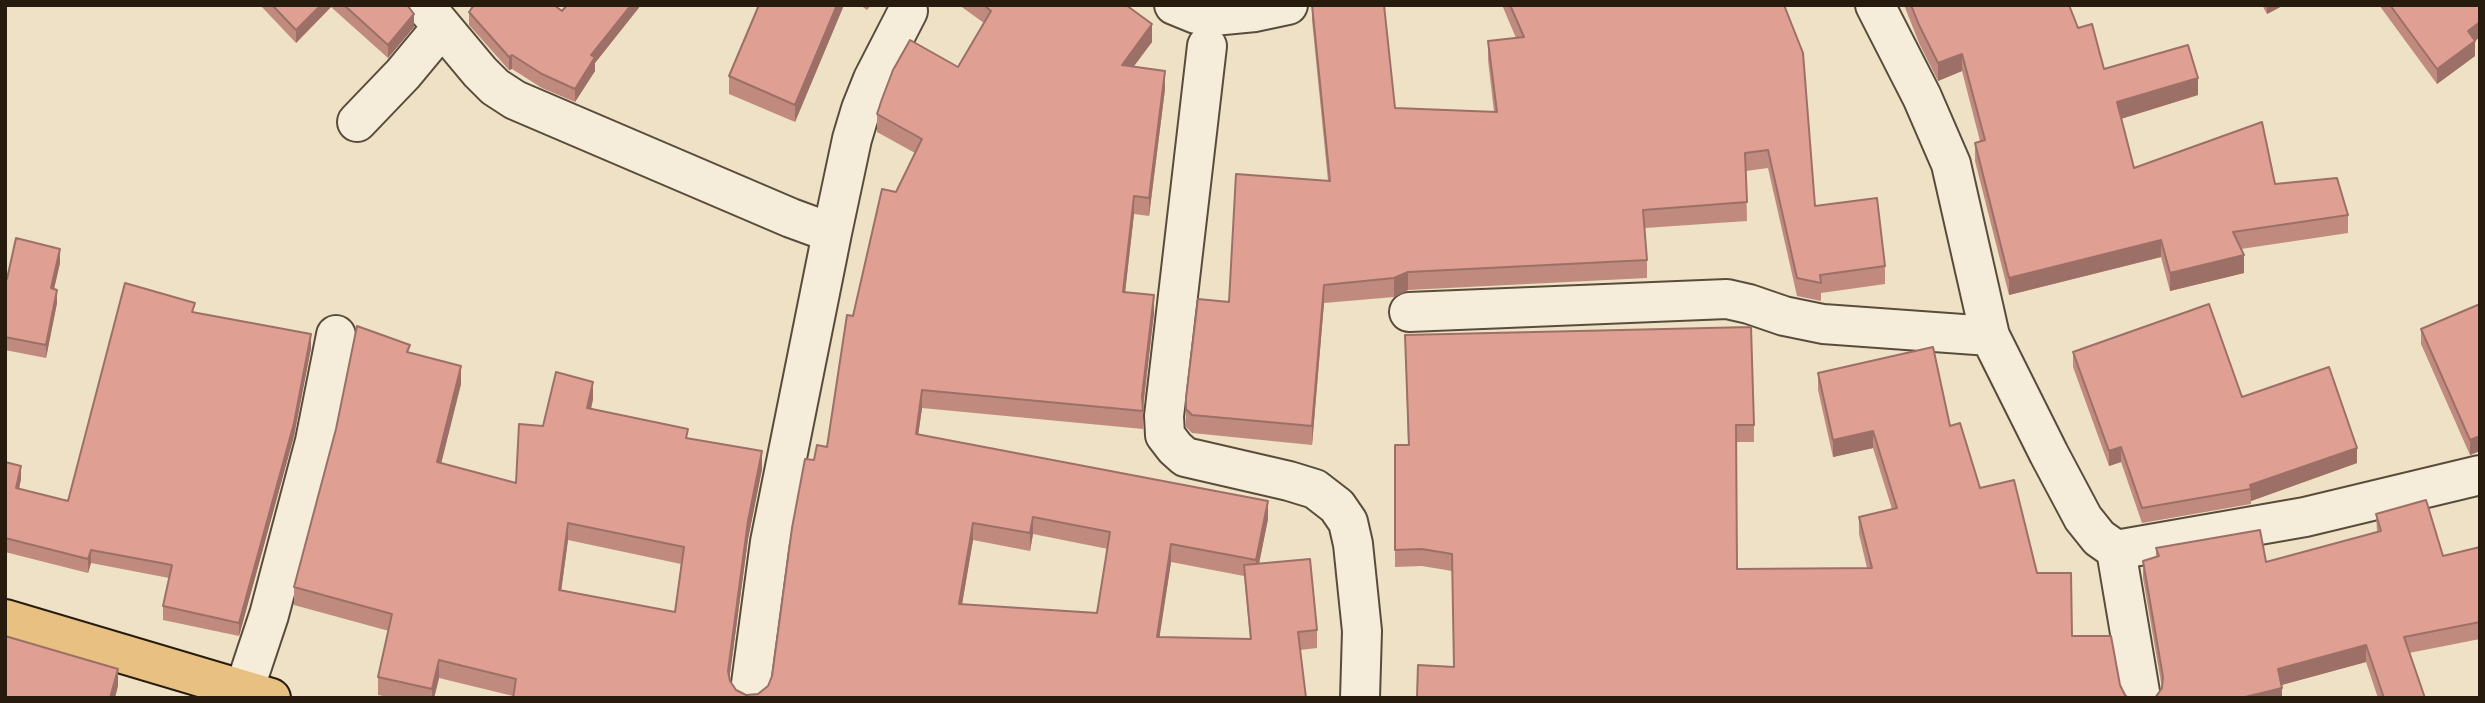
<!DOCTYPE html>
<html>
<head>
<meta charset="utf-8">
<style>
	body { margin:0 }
	#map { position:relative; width:2485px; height:703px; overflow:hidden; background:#efe1c5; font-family:"EB Garamond",serif }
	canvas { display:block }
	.frame { position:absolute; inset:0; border:7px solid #271b0d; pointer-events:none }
</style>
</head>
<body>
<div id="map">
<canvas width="2485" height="703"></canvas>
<div class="frame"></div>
</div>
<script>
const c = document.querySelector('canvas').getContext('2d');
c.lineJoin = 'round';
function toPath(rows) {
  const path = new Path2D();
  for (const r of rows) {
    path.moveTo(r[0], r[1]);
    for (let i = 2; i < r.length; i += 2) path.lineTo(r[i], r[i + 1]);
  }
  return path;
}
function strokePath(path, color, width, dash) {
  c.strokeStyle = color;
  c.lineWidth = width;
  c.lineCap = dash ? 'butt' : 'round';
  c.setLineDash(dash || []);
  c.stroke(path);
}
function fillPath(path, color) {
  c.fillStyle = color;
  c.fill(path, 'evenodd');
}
const minor = toPath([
	[424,5,480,72,495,87,515,100,791,218,832,233,770,542,750,691],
	[1174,5,1196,14,1213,16,1255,12,1288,5],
	[1875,5,1922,97,1951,164,1990,336,2049,454,2083,518,2099,538,2116,550,2305,517,2480,475],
	[1207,46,1164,416,1165,435,1175,448,1185,457,1289,481,1315,489,1337,506,1348,522,1353,544,1362,631,1360,698],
	[357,122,403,74,442,27],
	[832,233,852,139,861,109,873,79,908,11],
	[1409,312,1727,299,1749,304,1784,316,1823,324,1990,336],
	[2116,550,2141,698],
	[244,690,269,615,315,441,336,335]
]);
const trunk = toPath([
	[5,619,271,698]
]);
strokePath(minor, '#594c3b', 42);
strokePath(trunk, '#271b0d', 42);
strokePath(minor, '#f5ecd9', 38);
strokePath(trunk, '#e8c082', 38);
fillPath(toPath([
	[260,5,407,5,414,27,388,58,331,7,296,43],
	[567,5,641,5,595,63,595,71,575,102,542,88,512,69,509,70,469,25,469,12,562,11],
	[844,5,795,122,729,94,729,76],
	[860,5,871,5,867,10],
	[959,5,1126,5,1152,42,1134,66,1165,89,1149,216,1134,214,1125,293,1154,313,1143,410,1143,429,922,408,918,434,1268,519,1259,564,1317,630,1317,648,1300,650,1306,698,513,696,439,678,434,698,393,698,378,695,378,677,389,631,294,605,294,587,410,353,461,384,441,463,516,483,543,426,593,399,591,409,688,438,762,469,748,539,729,680,736,690,746,695,758,694,768,686,772,676,814,460,827,447,853,316,896,192,915,153,877,132,877,114,958,67,984,23],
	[1033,534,1108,549,1097,613,962,604,973,540,1030,551],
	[568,540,681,564,675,612,561,590],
	[1171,562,1244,576,1250,639,1159,637],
	[1312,5,1395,108,1494,112,1488,60,1488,41,1516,38,1502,5,1784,5,1815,206,1885,266,1885,284,1821,293,1821,301,1797,296,1768,168,1746,171,1747,221,1645,228,1647,260,1647,278,1408,290,1394,297,1324,303,1312,445,1192,433,1186,427,1186,398,1229,302,1328,181,1312,20],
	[1904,5,2069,5,2078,28,2104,69,2198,95,2121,119,2134,168,2275,184,2348,215,2348,233,2241,249,2244,273,2170,291,2161,257,2009,295,1975,161,1975,143,1980,141,1962,71,1938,81,1919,43],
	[2262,5,2284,5,2267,14],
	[2379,5,2480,5,2480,37,2475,41,2475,56,2437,84],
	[60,263,54,289,57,303,46,358,5,350,5,279,7,279],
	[2480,304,2480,451,2470,455,2421,344,2421,329],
	[195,313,311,348,294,436,239,636,163,620,163,606,169,578,91,563,88,573,5,552,5,462,21,479,19,489,68,501],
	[1405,335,1754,425,1754,442,1736,442,1737,569,1867,568,1859,534,1859,517,1892,509,1873,448,1833,457,1818,390,1818,373,1950,426,1980,488,2037,573,1454,667,1452,571,1422,566,1395,567,1395,445,1408,445],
	[2073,352,2242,397,2357,463,2251,501,2251,504,2142,523,2121,462,2109,466,2073,367],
	[2376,514,2443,556,2480,547,2480,639,2409,653,2425,698,2378,698,2366,662,2281,685,2282,698,2162,688,2143,578,2143,561,2156,557,2156,548,2266,562,2377,532]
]), '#c08a7e');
fillPath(toPath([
	[321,5,331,5,331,7,296,43,296,30],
	[631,5,641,5,595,63,595,71,575,102,575,89,591,55],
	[837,5,844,5,795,122,795,105],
	[2267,5,2284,5,2267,14],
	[414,14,414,27,388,58,388,45],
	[2480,22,2480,37,2468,46,2475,41,2475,56,2437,84,2437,69,2468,31],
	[1152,24,1152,42,1122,82,1122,65],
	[1962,54,1962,71,1938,81,1938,63],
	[512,55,512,69,509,70,509,57],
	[1165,71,1165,89,1149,216,1149,198],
	[2198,78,2198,95,2117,120,2117,102],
	[1134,196,1134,214,1123,310,1123,292],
	[2161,240,2161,257,2009,295,2009,278],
	[60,249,60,263,51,302,51,288],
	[2244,255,2244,273,2170,291,2170,273],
	[1408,272,1408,290,1394,297,1394,278],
	[1324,285,1324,303,1312,445,1312,426],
	[57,290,57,303,46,358,46,345],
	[1154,295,1154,313,1142,413,1142,396],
	[311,334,311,348,294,436,239,636,239,623],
	[461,366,461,384,437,480,437,462],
	[593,382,593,399,587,426,587,408],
	[922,390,922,408,916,451,916,434],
	[1873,431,1873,448,1833,457,1833,440],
	[2480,436,2480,451,2470,455,2470,440],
	[2121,447,2121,462,2109,466,2109,451],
	[2357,448,2357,463,2251,501,2250,485],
	[762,451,762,469,748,539,728,689,728,671,748,521],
	[21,466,21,479,16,502,16,488],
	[1268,501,1268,519,1256,578,1256,560],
	[1033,517,1033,534,1030,551,1030,533],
	[568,523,568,540,559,607,559,590],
	[973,523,973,540,959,622,959,604],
	[1171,544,1171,562,1157,654,1157,637],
	[91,550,91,563,88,573,88,559],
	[2366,645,2366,662,2278,686,2278,669],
	[439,660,439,678,434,698,432,698,432,689],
	[118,669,118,686,115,698,110,698],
	[2282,688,2282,698,2241,698]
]), '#9c7067');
const building = toPath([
	[272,5,321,5,296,30,272,5],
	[344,5,407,5,414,14,388,45,344,5],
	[474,5,554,5,562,11,567,5,631,5,591,55,595,57,575,89,542,74,512,55,509,57,469,12,474,5],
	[759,5,837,5,795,105,729,76,759,5],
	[984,5,1126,5,1152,24,1122,65,1165,71,1149,198,1134,196,1123,292,1154,295,1142,396,1143,411,922,390,916,434,1268,501,1256,560,1171,544,1157,637,1251,639,1244,565,1310,559,1317,630,1298,632,1306,698,513,698,516,679,439,660,432,689,378,677,392,614,294,587,336,429,357,326,410,345,407,352,461,366,437,462,516,483,519,424,543,426,556,372,593,382,587,408,688,429,686,438,762,451,748,521,728,671,730,681,736,690,746,695,758,694,768,686,772,676,792,528,805,459,814,460,817,445,827,447,847,315,853,316,882,189,896,192,922,139,877,114,882,99,893,70,910,40,958,67,991,11,984,5],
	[1033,517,1110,532,1097,613,959,604,973,523,1030,533,1033,517],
	[568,523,684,547,675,612,559,590,568,523],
	[1312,5,1384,5,1395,108,1497,112,1488,41,1524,37,1510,5,1784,5,1803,53,1815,206,1877,198,1885,266,1820,275,1821,283,1797,278,1768,150,1745,153,1747,202,1643,210,1647,260,1408,272,1394,278,1324,285,1312,426,1192,415,1186,409,1186,398,1198,299,1229,302,1236,174,1330,181,1312,5],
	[1911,5,2069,5,2078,28,2092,24,2104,69,2188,45,2198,78,2117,102,2134,168,2262,122,2275,184,2337,178,2348,215,2233,232,2244,255,2170,273,2161,240,2009,278,1975,143,1985,140,1962,54,1938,63,1919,25,1911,5],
	[2390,5,2480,5,2480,22,2468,31,2475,41,2437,69,2390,5],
	[16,238,60,249,51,288,57,290,46,345,5,337,5,279,7,279,16,238],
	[125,283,195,303,192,312,311,334,294,423,239,623,163,606,172,565,91,550,88,559,5,538,5,462,21,466,16,488,68,501,125,283],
	[2209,304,2242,397,2329,367,2357,448,2250,485,2251,489,2142,508,2121,447,2109,451,2073,352,2209,304],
	[2480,304,2480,436,2470,440,2421,329,2480,304],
	[1751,327,1754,425,1736,425,1737,569,1872,568,1859,517,1897,508,1873,431,1833,440,1818,373,1933,347,1950,426,1960,423,1980,488,2014,480,2037,573,2071,573,2072,636,2111,636,2120,685,2125,695,2128,698,1417,698,1418,665,1454,667,1452,554,1422,549,1395,550,1395,445,1409,445,1405,335,1751,327],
	[2426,500,2443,556,2480,547,2480,622,2404,637,2425,698,2384,698,2366,645,2278,669,2282,688,2241,698,2155,698,2162,688,2163,677,2143,561,2159,556,2156,548,2260,530,2266,562,2381,531,2376,514,2426,500],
	[5,636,118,669,110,698,5,698,5,636]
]);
fillPath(building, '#dfa093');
strokePath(building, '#9c7067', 2);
</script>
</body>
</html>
